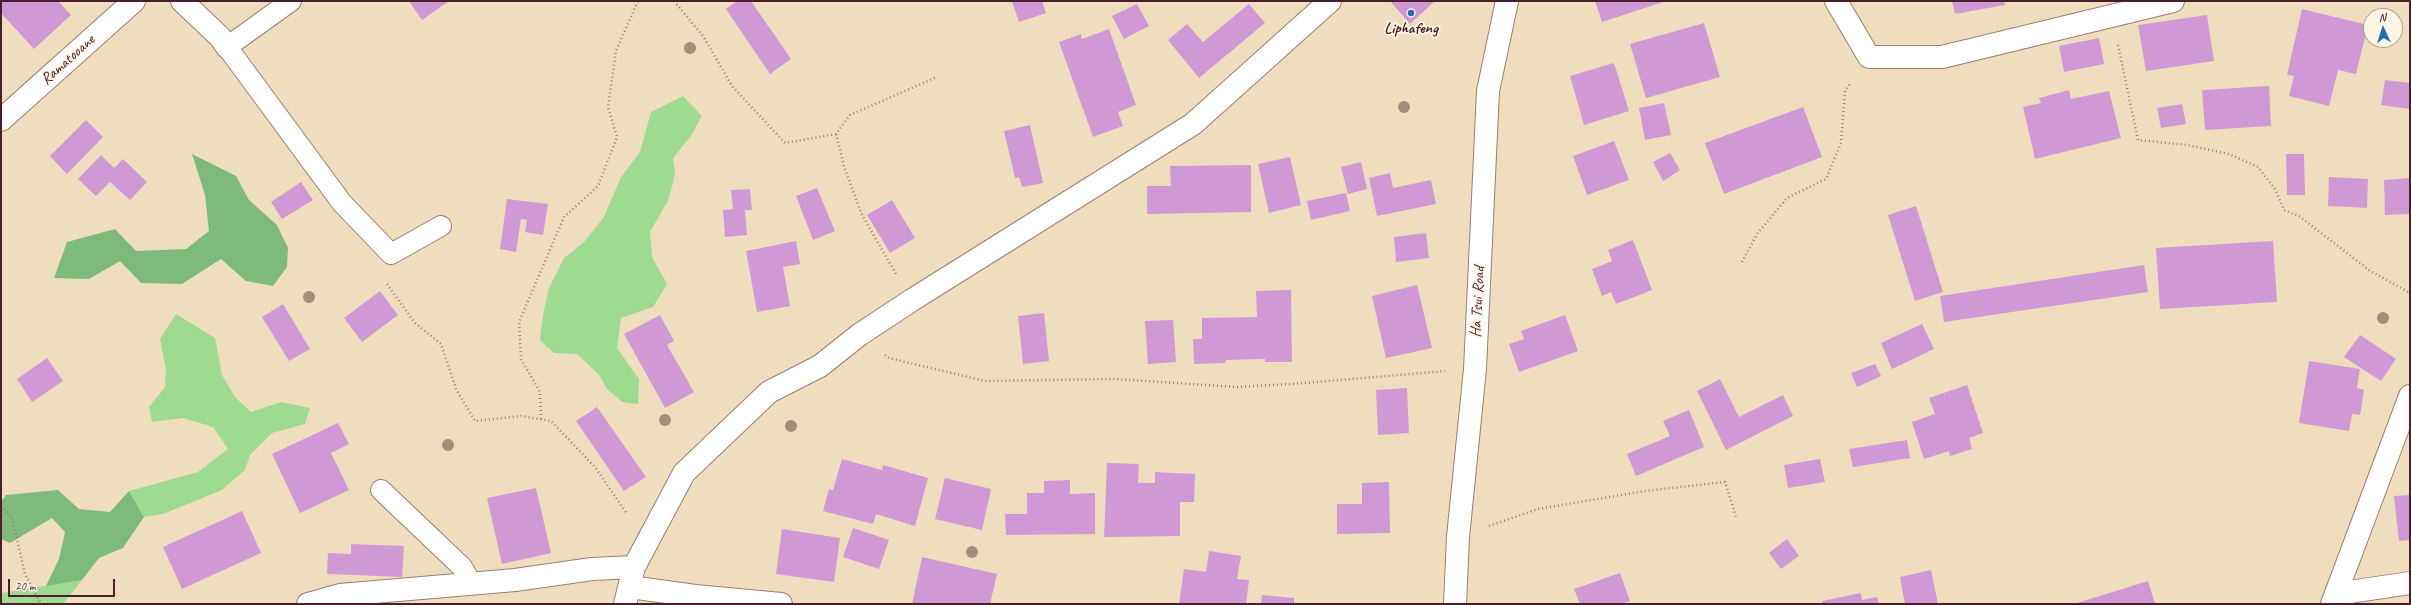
<!DOCTYPE html>
<html>
<head>
<meta charset="utf-8">
<style>
	body { margin:0 }
	#map { position:relative; width:2411px; height:605px; overflow:hidden; background:#efdebd; font-family:Caveat,sans-serif }
	canvas { display:block }
	.frame { position:absolute; inset:0; border:2px solid #4a1f2b; pointer-events:none }
	.north { position:absolute; left:2363px; top:8px; width:40px; height:40px; box-sizing:border-box; background:#fcf5e5; border:1px solid #b59f9b; border-radius:50%; rotate:356deg; font-size:11px; font-weight:700; line-height:16px; text-align:center; color:#4a1f2b }
	.north::after { content:''; display:block; margin:auto; width:14px; height:18px; background:#1f6fb2; clip-path:polygon(50% 0,100% 100%,50% 72%,0 100%) }
	.scale { position:absolute; left:8px; top:579px; width:107px; height:18px; box-sizing:border-box; border:2px solid #4a1f2b; border-top:0; padding-left:5px; font-size:12px; line-height:14px; white-space:nowrap; color:#4a1f2b; -webkit-text-stroke:3px #fcf5e5; paint-order:stroke }
</style>
</head>
<body>
<div id="map">
<canvas width="2411" height="605"></canvas>
<div class="frame"></div>
<div class="north">N</div>
<div class="scale">20 m</div>
</div>
<script>
const c = document.querySelector('canvas').getContext('2d');
c.lineJoin = 'round';
function fillPath(path, color) {
  c.fillStyle = color;
  c.fill(path, 'evenodd');
}
function toPath(rows) {
  const path = new Path2D();
  for (const r of rows) {
    path.moveTo(r[0], r[1]);
    for (let i = 2; i < r.length; i += 2) path.lineTo(r[i], r[i + 1]);
  }
  return path;
}
function strokePath(path, color, width, dash) {
  c.strokeStyle = color;
  c.lineWidth = width;
  c.lineCap = dash ? 'butt' : 'round';
  c.setLineDash(dash || []);
  c.stroke(path);
}
function label(font, color, halo, rows, align = 'center') {
  c.font = font + ' Caveat,sans-serif';
  c.lineWidth = 3.5;
  c.setLineDash([]);
  c.textBaseline = 'middle';
  c.strokeStyle = halo;
  c.fillStyle = color;
  for (const [text, x, y, turn = 0] of rows) {
    c.save();
    c.translate(x, y);
    c.rotate((+turn || 0) * Math.PI / 180);
    c.textAlign = isNaN(turn) ? turn : align;
    if (halo) c.strokeText(text, 0, 0);
    c.fillText(text, 0, 0);
    c.restore();
  }
}
fillPath(toPath([
	[683,96,702,116,691,136,673,158,675,175,668,201,650,232,652,257,667,284,653,307,621,318,617,348,639,379,638,404,622,402,606,388,600,376,577,354,554,353,540,340,543,315,549,288,564,258,584,242,604,217,621,177,640,152,651,112],
	[176,314,215,338,222,375,235,397,251,412,281,402,310,408,305,424,272,433,250,455,245,470,222,490,163,514,144,517,129,491,198,472,228,449,213,427,183,418,152,422,149,407,165,387,166,369,160,339],
	[82,580,63,604,1,604,1,593]
]), '#9edb90');
fillPath(toPath([
	[192,154,236,176,249,200,277,225,288,248,287,267,273,286,246,281,221,259,182,284,141,283,120,261,89,279,54,278,67,242,115,229,136,251,186,249,209,231,205,195],
	[58,490,79,509,110,512,129,491,144,517,123,548,99,558,82,580,46,586,59,559,65,532,52,518,10,543,1,539,1,502,6,495]
]), '#7ebb7a');
fillPath(toPath([
	[1,1,58,1,71,15,34,49,1,13],
	[409,1,449,1,422,20],
	[737,1,751,1,791,59,770,74,726,9],
	[1012,1,1042,1,1046,13,1019,22],
	[1390,1,1435,1,1410,24],
	[1595,1,1662,1,1663,2,1602,22],
	[1952,1,2004,1,2005,5,1955,14],
	[1137,4,1149,26,1124,39,1112,16],
	[1249,4,1265,23,1199,78,1168,40,1187,24,1203,42],
	[2302,9,2368,25,2356,74,2338,70,2329,106,2289,96,2294,76,2287,75],
	[2207,15,2214,61,2146,71,2138,25],
	[1704,23,1720,77,1646,98,1630,44],
	[1109,29,1136,105,1118,112,1123,126,1093,137,1059,42,1081,34,1082,39],
	[2099,38,2104,64,2064,72,2059,46],
	[1614,63,1629,111,1584,125,1570,76],
	[2385,80,2410,83,2410,109,2381,105],
	[2269,86,2271,126,2205,130,2202,90],
	[2069,90,2071,99,2109,91,2121,138,2035,159,2023,107,2041,103,2039,98],
	[1664,103,1671,135,1645,140,1639,108],
	[2182,104,2186,124,2161,128,2157,108],
	[1803,107,1822,157,1724,194,1705,143],
	[86,120,103,137,67,174,50,156],
	[1030,125,1043,183,1022,187,1019,177,1015,178,1004,131],
	[1614,141,1629,180,1587,195,1573,156],
	[1670,153,1680,170,1663,181,1653,162],
	[2286,154,2304,154,2305,195,2287,195],
	[101,155,114,168,123,159,147,182,130,200,110,182,96,196,78,179],
	[1290,157,1301,205,1269,213,1258,164],
	[1361,162,1367,189,1348,194,1341,167],
	[1251,165,1251,212,1147,214,1147,186,1171,186,1170,166],
	[1390,173,1393,188,1431,180,1436,204,1377,216,1369,178],
	[2329,177,2368,179,2367,208,2328,206],
	[2410,178,2410,214,2385,215,2384,180],
	[301,182,313,200,282,219,271,202],
	[817,188,835,231,813,240,796,196],
	[750,189,752,210,745,210,747,235,725,237,723,210,733,209,731,190],
	[1346,193,1350,211,1311,220,1307,201],
	[507,199,548,204,543,235,525,232,527,220,521,219,516,252,500,249],
	[892,200,915,238,890,253,867,215],
	[1916,206,1943,292,1915,301,1888,215],
	[1426,233,1429,258,1396,262,1394,237],
	[1633,240,1652,290,1616,304,1611,292,1602,296,1592,269,1612,261,1608,250],
	[796,241,800,264,783,267,790,306,757,312,746,251],
	[2273,241,2277,302,2160,309,2156,248],
	[2144,265,2148,292,1944,322,1940,296],
	[1417,285,1432,348,1386,358,1372,296],
	[1291,290,1292,362,1265,362,1265,359,1226,360,1225,363,1194,364,1193,339,1202,339,1202,318,1257,317,1256,291],
	[380,291,398,315,362,342,344,318],
	[283,304,310,349,289,361,262,317],
	[1044,313,1049,361,1023,364,1018,316],
	[660,315,674,341,667,345,694,392,665,408,624,334],
	[1565,315,1578,351,1519,372,1509,344,1524,339,1521,331],
	[1173,320,1176,362,1148,364,1145,321],
	[1922,324,1934,349,1892,369,1881,343],
	[2360,335,2396,359,2381,381,2344,357],
	[47,358,63,381,32,402,17,379],
	[2309,361,2360,369,2357,388,2364,390,2360,415,2352,414,2349,431,2299,423],
	[1875,364,1881,376,1857,387,1851,373],
	[1720,379,1739,417,1783,395,1793,416,1726,450,1697,391],
	[1967,385,1983,433,1969,438,1972,449,1950,456,1949,451,1924,459,1912,422,1935,414,1929,398],
	[1407,388,1409,433,1378,435,1376,390],
	[597,407,646,477,624,491,576,421],
	[1689,410,1704,447,1636,476,1627,454,1670,436,1663,421],
	[338,423,349,444,331,453,349,490,300,513,272,454],
	[1907,440,1910,458,1853,467,1849,449],
	[842,459,882,470,883,465,928,478,915,526,876,514,873,524,823,511,829,489,833,490],
	[1820,459,1825,482,1788,488,1784,465],
	[1107,463,1139,464,1138,483,1155,483,1155,472,1195,474,1194,502,1180,502,1180,536,1104,537],
	[945,478,991,489,982,530,935,519],
	[1070,480,1070,494,1095,493,1095,534,1006,535,1005,514,1027,514,1027,493,1044,493,1044,481],
	[1389,482,1390,533,1337,534,1337,504,1362,504,1362,483],
	[536,488,551,553,502,564,487,498],
	[2410,495,2410,540,2399,541,2394,496],
	[242,511,261,553,182,589,163,547],
	[853,528,889,540,879,569,843,557],
	[782,529,840,538,834,582,776,574],
	[1787,539,1799,556,1781,569,1769,553],
	[351,544,404,546,402,577,327,574,328,553,351,554],
	[1209,551,1241,556,1237,579,1249,580,1246,604,1179,604,1184,569,1206,572],
	[922,557,997,574,990,604,912,604],
	[1931,570,1938,604,1905,604,1900,577],
	[1620,573,1630,601,1621,604,1580,604,1574,589],
	[2148,581,2155,604,2074,604],
	[1861,593,1862,600,1877,597,1879,604,1823,604,1822,601],
	[1262,595,1294,598,1294,604,1261,604]
]), '#d099d6');
const service = toPath([
	[291,1,227,47,342,203,391,254,441,226],
	[381,490,462,567,472,584]
]);
const minor = toPath([
	[182,1,220,37,227,47],
	[1836,1,1869,57,1942,57,2173,1],
	[1,120,134,1],
	[630,587,695,596,781,604],
	[2336,594,2410,583],
	[308,604,340,595,515,580,592,569,634,567],
	[625,604,634,567,684,473,769,392,820,366,859,335,912,300,1193,124,1330,1],
	[2332,604,2410,396]
]);
const tertiary = toPath([
	[1455,604,1458,537,1475,369,1488,91,1507,1]
]);
strokePath(service, '#9c7e74', 22);
strokePath(minor, '#9c7e74', 24);
strokePath(tertiary, '#9c7e74', 24);
strokePath(toPath([
	[674,1,703,36,732,86,785,143,836,134,850,115,937,77],
	[2118,45,2138,140,2187,145,2229,154,2258,167,2275,189,2284,210,2299,216,2369,270,2410,293],
	[836,134,844,166,861,213,896,274],
	[1742,262,1757,234,1787,198,1826,179,1841,143,1845,91,1851,82],
	[387,284,415,323,441,344,456,389,475,421,521,416,551,421,595,467,627,514],
	[885,355,889,358,985,381,1114,379,1237,387,1305,383,1445,371],
	[541,419,540,392,521,359,519,322,564,217,598,186,617,137,608,107,616,51,638,1],
	[1,506,12,518,25,574,41,604],
	[1489,526,1538,509,1645,491,1725,482,1736,517]
]), '#9c7e74', 2.5, [1, 3]);
strokePath(service, '#fff', 20);
strokePath(minor, '#fff', 22);
strokePath(tertiary, '#fff', 22);
c.fillStyle = '#a08f7a';
for (const [x, y] of [
	[690,48],
	[1404,107],
	[309,297],
	[2383,318],
	[665,420],
	[791,426],
	[448,445],
	[972,552]
]) {
  c.beginPath();
  c.arc(x, y, 6, 0, 2 * Math.PI);
  c.fill();
}
for (const [x, y, r, color] of [
	[1411,13,4,"#1f6fb2"]
]) {
  const dot = new Path2D();
  dot.arc(x, y, r, 0, 2 * Math.PI);
  c.fillStyle = color;
  c.fill(dot);
  strokePath(dot, '#fcf5e5', 1.5);
}
label('bold 16px', '#4a1f2b', '#fcf5e5', [
	["Liphafeng",1411,29]
]);
label('16px', '#4a1f2b', '#fcf5e5', [
	["Ramatooane",68,60,-42],
	["Ha Tsui Road",1478,302,-87]
]);
</script>
</body>
</html>
